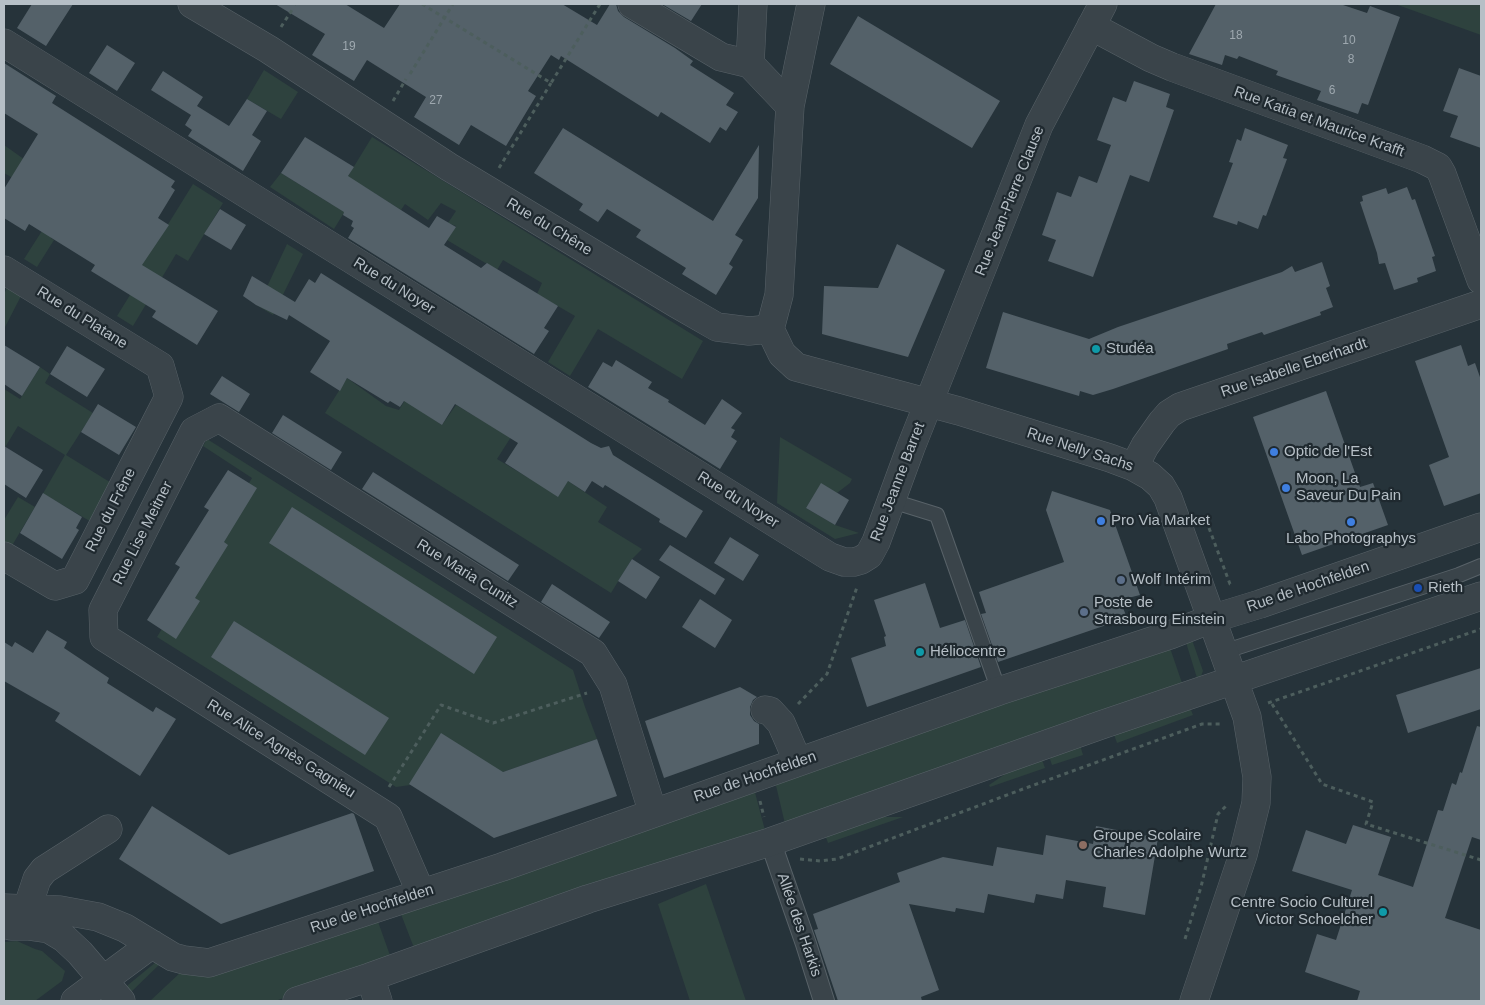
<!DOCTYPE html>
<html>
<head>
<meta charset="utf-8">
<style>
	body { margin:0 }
	#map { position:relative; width:1485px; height:1005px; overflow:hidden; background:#26333a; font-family:Arial,sans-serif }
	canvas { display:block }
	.frame { position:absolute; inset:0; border:5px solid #b6bfc6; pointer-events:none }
</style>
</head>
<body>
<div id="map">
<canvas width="1485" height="1005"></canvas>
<div class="frame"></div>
</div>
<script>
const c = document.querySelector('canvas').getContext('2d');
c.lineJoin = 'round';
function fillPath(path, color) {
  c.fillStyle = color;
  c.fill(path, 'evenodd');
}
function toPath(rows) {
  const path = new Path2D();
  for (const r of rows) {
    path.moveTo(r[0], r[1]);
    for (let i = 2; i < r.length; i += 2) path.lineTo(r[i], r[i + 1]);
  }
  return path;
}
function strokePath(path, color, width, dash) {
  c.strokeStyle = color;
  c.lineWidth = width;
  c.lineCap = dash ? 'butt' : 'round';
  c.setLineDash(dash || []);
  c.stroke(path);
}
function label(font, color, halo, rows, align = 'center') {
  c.font = font + ' Arial,sans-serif';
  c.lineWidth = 4.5;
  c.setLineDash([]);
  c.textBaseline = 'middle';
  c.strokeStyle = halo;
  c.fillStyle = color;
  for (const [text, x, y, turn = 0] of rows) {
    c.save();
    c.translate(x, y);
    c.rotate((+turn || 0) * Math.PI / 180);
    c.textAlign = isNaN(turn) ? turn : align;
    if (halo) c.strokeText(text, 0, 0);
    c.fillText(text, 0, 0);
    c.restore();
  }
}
fillPath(toPath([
	[1395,4,1481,4,1481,35],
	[264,70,298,92,281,119,247,99],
	[372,137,703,341,682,379,598,329,570,376,548,362,575,316,537,294,542,283,503,260,497,270,447,240,456,226,448,223,456,211,441,203,428,220,405,204,401,210,361,185,334,229,270,187,281,173,331,204],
	[4,145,28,162,18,181,4,173],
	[193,184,223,203,188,261,176,254,133,326,117,316,130,295,108,243,157,242],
	[70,187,51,238,54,240,37,267,24,259],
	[287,244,303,254,273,315,258,306],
	[7,288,21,296,4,329,4,294],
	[40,367,50,374,45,383,93,413,66,455,113,484,93,523,54,500,37,504,65,455,18,426,4,449,4,389,20,399],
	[347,378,386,406,399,410,405,400,442,425,456,405,511,437,497,459,527,477,568,481,607,507,598,522,642,549,632,559,611,593,325,413],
	[780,437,852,479,850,483,837,493,821,484,806,508,835,525,859,533,835,539,777,503],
	[207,439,573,670,585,707,597,739,503,772,396,787,157,637,252,478,203,446],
	[18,497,35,507,10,549,4,545,4,520],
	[1184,636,1191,637,1203,671,1201,676,1197,678],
	[1168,642,1182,683,786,828,774,777],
	[1189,705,1193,715,1117,743,1112,729],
	[1080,745,1083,755,1052,765,1050,759,1052,755],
	[1040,754,1045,768,990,787,989,785,1029,758],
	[753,785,766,834,416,953,399,909],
	[858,817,903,817,828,843,823,829],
	[706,884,746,1001,690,1001,658,904],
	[376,916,392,961,275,1001,150,1001,182,971],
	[17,941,35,949,42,951,65,971,62,981,35,1001,4,1001,4,942],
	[156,962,161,963,129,994,126,988,128,985]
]), '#2e423e');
fillPath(toPath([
	[32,4,73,4,46,46,17,28],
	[275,4,345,4,384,28,400,4,562,4,597,25,610,4,616,4,618,11,624,17,675,48,693,61,690,65,734,93,726,105,738,112,726,131,720,127,710,143,661,112,658,117,561,56,559,60,551,55,528,91,536,96,506,146,471,125,459,145,414,117,426,97,367,60,354,81,312,55,325,34],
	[662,4,702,4,691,21],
	[1216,4,1340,4,1367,13,1370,6,1400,17,1368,105,1362,103,1358,114,1317,100,1321,91,1276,75,1278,71,1239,56,1237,59,1225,55,1222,65,1189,54],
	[858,16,1000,101,972,148,830,64],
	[107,45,135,63,117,91,89,73],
	[4,63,56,96,52,103,175,181,171,187,175,190,158,218,169,225,142,265,218,311,197,345,152,317,156,311,91,271,95,265,29,224,25,231,4,218,4,189,38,134,4,113],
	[1459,68,1481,76,1481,148,1450,137,1458,116,1443,111],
	[163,71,203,97,197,106,229,126,247,99,267,111,252,135,261,141,243,171,188,136,192,130,185,125,191,115,151,90],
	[1134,81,1170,94,1166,107,1174,110,1149,182,1130,175,1093,277,1048,261,1056,240,1042,235,1057,192,1071,197,1079,176,1097,183,1111,145,1097,140,1113,97,1126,102],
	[563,128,713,221,759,145,758,198,735,235,743,240,729,264,733,267,716,295,682,274,686,268,636,237,641,230,607,209,598,222,579,210,583,204,534,173],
	[1245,128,1288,145,1283,158,1287,159,1266,216,1263,215,1258,229,1238,221,1237,225,1213,217,1233,163,1229,162,1237,139,1241,141],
	[305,137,354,167,348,176,429,228,437,216,456,227,444,245,481,268,487,263,558,306,544,328,549,331,534,354,348,238,354,228,351,226,353,221,343,215,344,212,281,173],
	[1407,187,1412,200,1415,199,1435,256,1432,257,1436,271,1417,278,1418,282,1394,290,1385,263,1379,264,1377,253,1360,202,1363,201,1362,196,1386,188,1388,194],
	[220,209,246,225,231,250,204,234],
	[897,244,945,270,908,357,822,334,824,286,878,288],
	[1322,262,1330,286,1326,288,1333,307,1320,312,1321,315,1264,335,1262,332,1227,344,1228,349,1113,389,1093,395,1080,391,1079,396,986,368,1003,312,1089,339,1118,327,1282,272,1292,266,1295,272],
	[321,273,591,443,601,448,609,446,613,455,703,511,686,538,659,522,660,519,605,485,603,488,592,481,585,492,568,481,558,497,505,463,518,443,455,404,442,425,404,401,400,407,390,401,388,403,347,378,340,391,310,372,330,341,289,315,287,320,256,305,243,296,252,276,295,302,309,279,315,283],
	[4,345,40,367,22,396,4,384],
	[1461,345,1468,366,1475,363,1481,380,1481,493,1444,506,1429,465,1449,457,1415,361],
	[67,346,105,369,87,397,50,374],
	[616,360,652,382,648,388,669,400,668,402,705,425,722,399,742,413,731,428,735,430,731,437,737,441,720,469,588,387,603,362,612,367],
	[222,376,250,394,239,412,210,394],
	[1326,391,1360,487,1373,483,1388,525,1302,555,1253,417],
	[98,404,136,427,119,455,81,432],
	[283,415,342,452,331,470,272,433],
	[4,446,43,470,26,498,4,484],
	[228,470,257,488,224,542,228,545,195,598,200,601,176,639,147,620,180,567,175,564,209,510,204,507],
	[373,472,519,565,508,581,362,489],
	[821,483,849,500,835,525,806,508],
	[1052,491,1110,510,1140,595,1120,600,1127,618,998,662,981,614,986,613,979,592,1064,562,1046,510],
	[43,493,82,517,76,528,79,530,62,559,20,533],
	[292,507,497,637,474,674,269,543],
	[730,537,759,555,743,581,714,563],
	[670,545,725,579,715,595,659,560],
	[632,559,660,577,646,599,618,581],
	[925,583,940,628,965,620,981,667,867,707,851,658,886,646,884,637,886,636,874,600],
	[552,584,610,622,599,638,541,602],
	[700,599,732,620,715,648,682,627],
	[234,621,389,718,365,755,211,657],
	[47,630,67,642,64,648,109,678,107,683,153,712,156,707,176,719,140,776,55,721,60,713,4,681,4,642,12,647,15,642,33,653],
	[1481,668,1481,709,1408,733,1396,695],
	[740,687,757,697,753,700,750,707,750,715,754,721,759,724,759,744,664,778,645,721],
	[1477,726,1481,727,1481,840,1472,837,1445,918,1481,930,1481,1001,1357,1001,1360,991,1305,972,1317,934,1336,940,1352,890,1292,871,1306,830,1346,844,1353,825,1391,837,1378,875,1413,887,1438,810,1443,811,1452,783,1456,785,1460,772,1462,773],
	[441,733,503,772,597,739,617,796,494,838,409,784],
	[152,806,229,855,352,813,354,814,374,871,221,924,119,859],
	[1096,826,1158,838,1145,915,1103,907,1106,887,1066,880,1063,899,1036,894,1034,903,988,894,984,913,956,908,955,912,909,904,939,990,921,997,922,1001,838,1001,814,930,818,929,813,914,900,882,897,873,943,857,993,866,997,847,1043,855,1046,835,1093,844]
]), '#546169');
const service = toPath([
	[892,501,937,515,999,691],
	[1223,652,1459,575,1481,566]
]);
const pedestrian = toPath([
	[773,849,806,944,824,1001]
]);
const minor = toPath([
	[192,4,268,49,449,167,677,304,717,327,749,331,770,329,782,354,796,367,959,411,1110,458,1134,467,1150,476,1161,486,1168,498,1247,717,1257,777,1256,803,1243,855,1194,1001],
	[632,4,721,57,750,64],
	[753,4,750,64,790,106],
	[1091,26,1151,58,1172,67,1422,159,1438,167,1442,174,1481,280],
	[4,43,830,557,844,562,854,562,861,560,869,555,876,542,911,447,1039,125,1103,4],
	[4,270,160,366,169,397,75,580,55,586,4,556],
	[770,329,779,295,790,106,811,4],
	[1134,467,1145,446,1162,422,1169,414,1180,407,1481,304],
	[765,710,770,711,781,723,798,762],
	[421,893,388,817,104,637,103,610,194,431,219,418,593,653,613,685,653,813],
	[4,908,60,910,98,917,125,928,173,957,184,960,209,963,502,867,999,691,1170,635,1211,619,1260,604,1481,527],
	[11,926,28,926,49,929,64,938,80,953,121,1001],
	[28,926,30,900,37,879,44,870,108,829],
	[370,977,378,1001],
	[75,1001,152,944],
	[297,1001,370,977,588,899,770,842,1101,725,1481,596]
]);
strokePath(service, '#586268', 16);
strokePath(pedestrian, '#586268', 22);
strokePath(minor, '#586268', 29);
strokePath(toPath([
	[295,4,296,4],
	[422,4,551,83,600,4],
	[281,27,292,10],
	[410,74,453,4],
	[393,101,406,79],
	[499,168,551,83],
	[1209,528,1230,584,1234,585],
	[1268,703,1481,629],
	[798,704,827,674,857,587],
	[1272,704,1322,784,1373,802,1366,824,1481,860],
	[389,787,441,705,493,723,587,693],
	[760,801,764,817],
	[800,859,820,861,837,859,1023,789,1202,724,1222,724],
	[1185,939,1201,887,1218,814,1228,804]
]), '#4d5e5d', 3, [4, 4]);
strokePath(service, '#3a444a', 14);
strokePath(pedestrian, '#3a444a', 20);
strokePath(minor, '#3a444a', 28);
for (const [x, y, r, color] of [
	[1096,349,5,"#0f9aa8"],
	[1274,452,5,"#3f7fe0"],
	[1286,488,5,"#3f7fe0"],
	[1101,521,5,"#3f7fe0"],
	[1351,522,5,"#3f7fe0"],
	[1121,580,5,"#5c6f8a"],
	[1418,588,5,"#1a4fb4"],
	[1084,612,5,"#5c6f8a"],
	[920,652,5,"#0f9aa8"],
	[1083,845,5,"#8d6e63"],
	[1383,912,5,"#0f9aa8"]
]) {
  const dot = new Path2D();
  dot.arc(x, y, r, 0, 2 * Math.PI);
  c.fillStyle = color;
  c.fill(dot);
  strokePath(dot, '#1f292f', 2);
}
label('12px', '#9ea8af', null, [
	["18",1236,36],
	["10",1349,41],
	["19",349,47],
	["8",1351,60],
	["6",1332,91],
	["27",436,101]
]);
label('15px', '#b6bfc6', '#1f292f', [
	["Rue Katia et Maurice Krafft",1319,122,20],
	["Rue Jean-Pierre Clause",1010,201,-68],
	["Rue du Chêne",549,227,31],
	["Rue du Noyer",394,286,32],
	["Rue du Platane",82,318,32],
	["Rue Isabelle Eberhardt",1294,368,-19],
	["Rue Nelly Sachs",1080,450,18],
	["Rue Jeanne Barret",898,482,-69],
	["Rue du Noyer",738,500,32],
	["Rue du Frêne",111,510,-63],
	["Rue Lise Meitner",143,533,-63],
	["Rue Maria Cunitz",467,574,32],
	["Rue de Hochfelden",1308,587,-19],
	["Rue Alice Agnès Gagnieu",281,749,32],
	["Rue de Hochfelden",755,777,-19],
	["Rue de Hochfelden",372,909,-18],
	["Allée des Harkis",799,925,71]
]);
label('15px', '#b6bfc6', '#1f292f', [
	["Studéa",1106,349],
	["Optic de l'Est",1284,452],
	["Moon, La",1296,479],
	["Saveur Du Pain",1296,496],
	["Pro Via Market",1111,521],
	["Labo Photographys",1351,539,"center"],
	["Wolf Intérim",1131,580],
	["Rieth",1428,588],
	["Poste de",1094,603],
	["Strasbourg Einstein",1094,620],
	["Héliocentre",930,652],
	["Groupe Scolaire",1093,836],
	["Charles Adolphe Wurtz",1093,853],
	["Centre Socio Culturel",1373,903,"right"],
	["Victor Schoelcher",1373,920,"right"]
], 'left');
</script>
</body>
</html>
